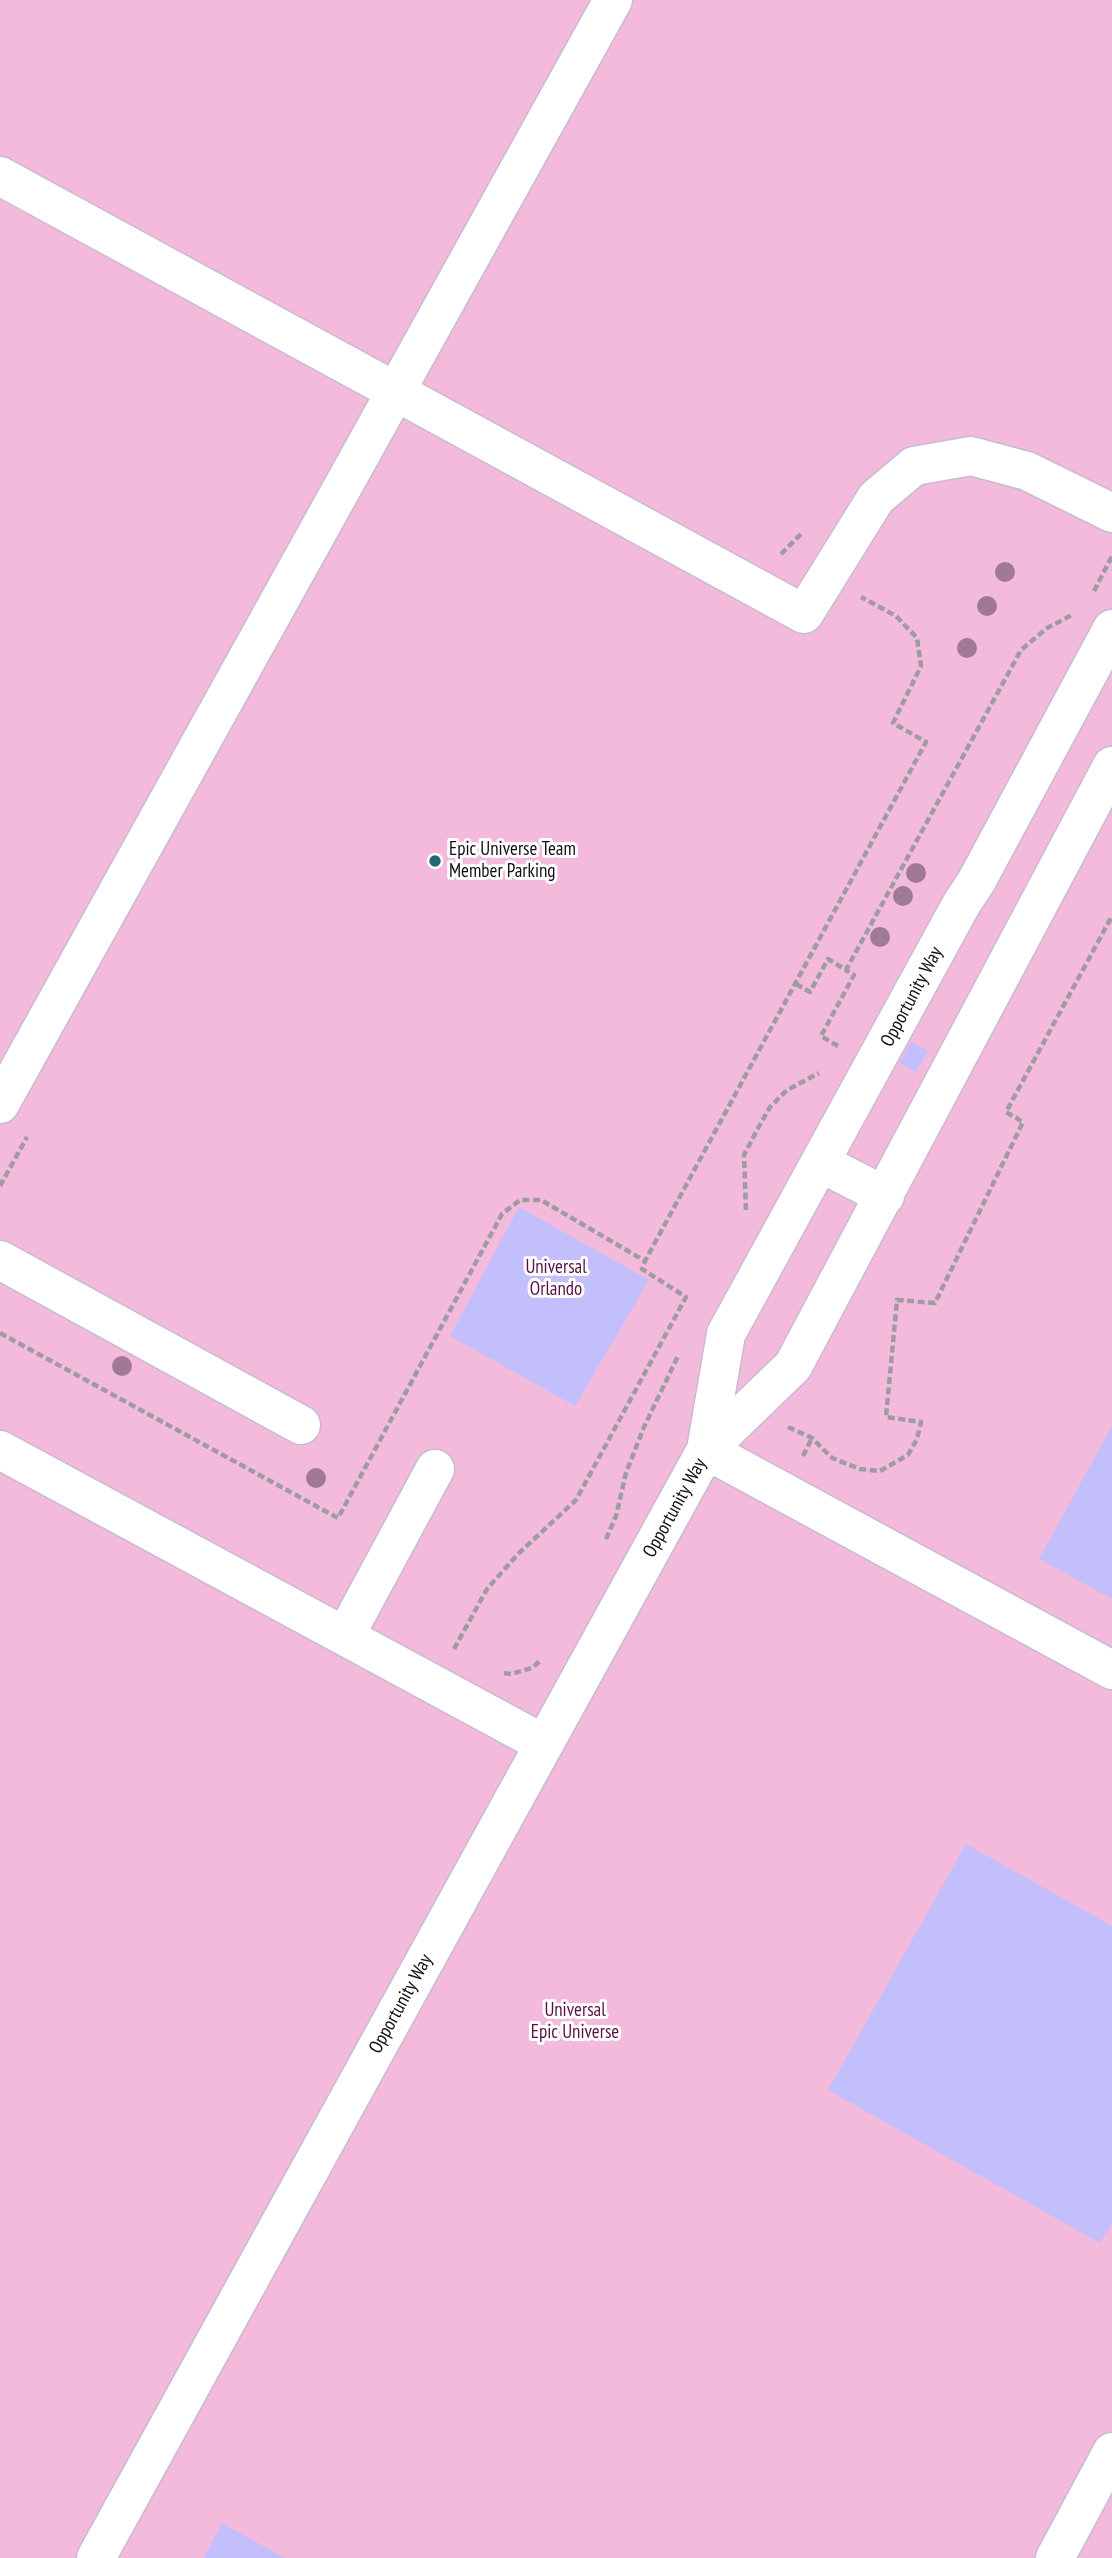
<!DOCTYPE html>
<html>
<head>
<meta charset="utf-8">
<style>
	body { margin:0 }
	canvas { display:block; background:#f9f7fc }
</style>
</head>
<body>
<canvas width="1112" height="2558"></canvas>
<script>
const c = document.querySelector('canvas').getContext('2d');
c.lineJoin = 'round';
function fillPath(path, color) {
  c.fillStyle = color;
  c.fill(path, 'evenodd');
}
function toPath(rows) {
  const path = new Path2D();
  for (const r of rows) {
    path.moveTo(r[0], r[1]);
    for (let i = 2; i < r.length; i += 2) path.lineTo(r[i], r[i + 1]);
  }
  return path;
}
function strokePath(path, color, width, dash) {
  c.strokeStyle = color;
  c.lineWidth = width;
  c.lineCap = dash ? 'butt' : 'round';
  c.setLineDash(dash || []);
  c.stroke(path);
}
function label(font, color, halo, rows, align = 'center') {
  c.font = font + ' "PT Sans Narrow",sans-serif';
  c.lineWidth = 6;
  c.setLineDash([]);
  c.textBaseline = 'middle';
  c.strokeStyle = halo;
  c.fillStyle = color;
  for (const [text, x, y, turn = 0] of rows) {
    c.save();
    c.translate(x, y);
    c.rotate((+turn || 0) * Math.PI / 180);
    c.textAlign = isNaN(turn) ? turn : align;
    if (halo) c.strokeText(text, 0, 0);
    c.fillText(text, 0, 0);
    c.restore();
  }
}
fillPath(toPath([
	[0,0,1112,0,1112,2558,0,2558]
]), '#f4badc');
fillPath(toPath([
	[911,1042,928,1051,916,1072,900,1063],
	[519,1207,649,1280,575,1406,450,1336],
	[1112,1426,1112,1599,1039,1559],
	[966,1844,1112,1926,1112,2223,1100,2243,828,2090],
	[222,2523,285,2558,204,2558]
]), '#c3bffd');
const minor = toPath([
	[0,176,804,614,876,498,914,466,971,456,1027,471,1112,513],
	[0,1104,613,0],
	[821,1163,885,1196],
	[0,1260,301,1425],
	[0,1450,544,1744],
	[706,1450,726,1334,962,903,976,882,1112,629],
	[706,1450,1112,1670],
	[345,1636,435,1469],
	[96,2558,706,1450,793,1366,1112,766],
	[1055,2558,1112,2452]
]);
strokePath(minor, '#c6bad4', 41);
strokePath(toPath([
	[781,554,802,533],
	[1094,591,1112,556],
	[796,984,810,992,828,959,846,970,1021,650,1047,628,1072,615],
	[838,1046,821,1036,854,975,846,970],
	[0,1186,27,1137],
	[746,1210,744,1155,757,1130,770,1107,787,1090,819,1073],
	[0,1333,338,1518,502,1214,520,1200,541,1200,645,1261,926,742,893,723,921,666,917,638,896,616,861,597],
	[788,1427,812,1438,832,1458,860,1469,880,1471,908,1455,917,1439,921,1422,886,1417,897,1300,935,1303,1023,1122,1006,1112,1112,916],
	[803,1456,812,1438],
	[606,1539,616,1516,626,1473,644,1427,678,1356],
	[454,1649,487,1589,518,1554,576,1500,686,1297,642,1269,645,1261],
	[504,1673,511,1674,532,1668,541,1660]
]), '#9e9ba2', 4.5, [7, 3.5]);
strokePath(minor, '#fff', 38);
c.fillStyle = '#a07996';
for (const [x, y] of [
	[1005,572],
	[987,606],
	[967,648],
	[916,873],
	[903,896],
	[880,937],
	[122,1366],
	[316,1478]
]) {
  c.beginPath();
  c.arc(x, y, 10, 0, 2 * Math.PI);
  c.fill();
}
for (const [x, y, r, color] of [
	[435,861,7,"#206876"]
]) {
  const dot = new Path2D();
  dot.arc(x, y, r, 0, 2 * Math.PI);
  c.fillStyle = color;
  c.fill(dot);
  strokePath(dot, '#fff', 2.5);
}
label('19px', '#120e17', '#fff', [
	["Epic Universe Team",449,850],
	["Member Parking",449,872]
], 'left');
label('19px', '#120e17', '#fff', [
	["Opportunity Way",912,997,-62],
	["Opportunity Way",675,1508,-61],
	["Opportunity Way",401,2004,-61]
]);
label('19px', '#581243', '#fff', [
	["Universal",556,1268],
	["Orlando",556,1290],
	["Universal",575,2011],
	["Epic Universe",575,2033]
]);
</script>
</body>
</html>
